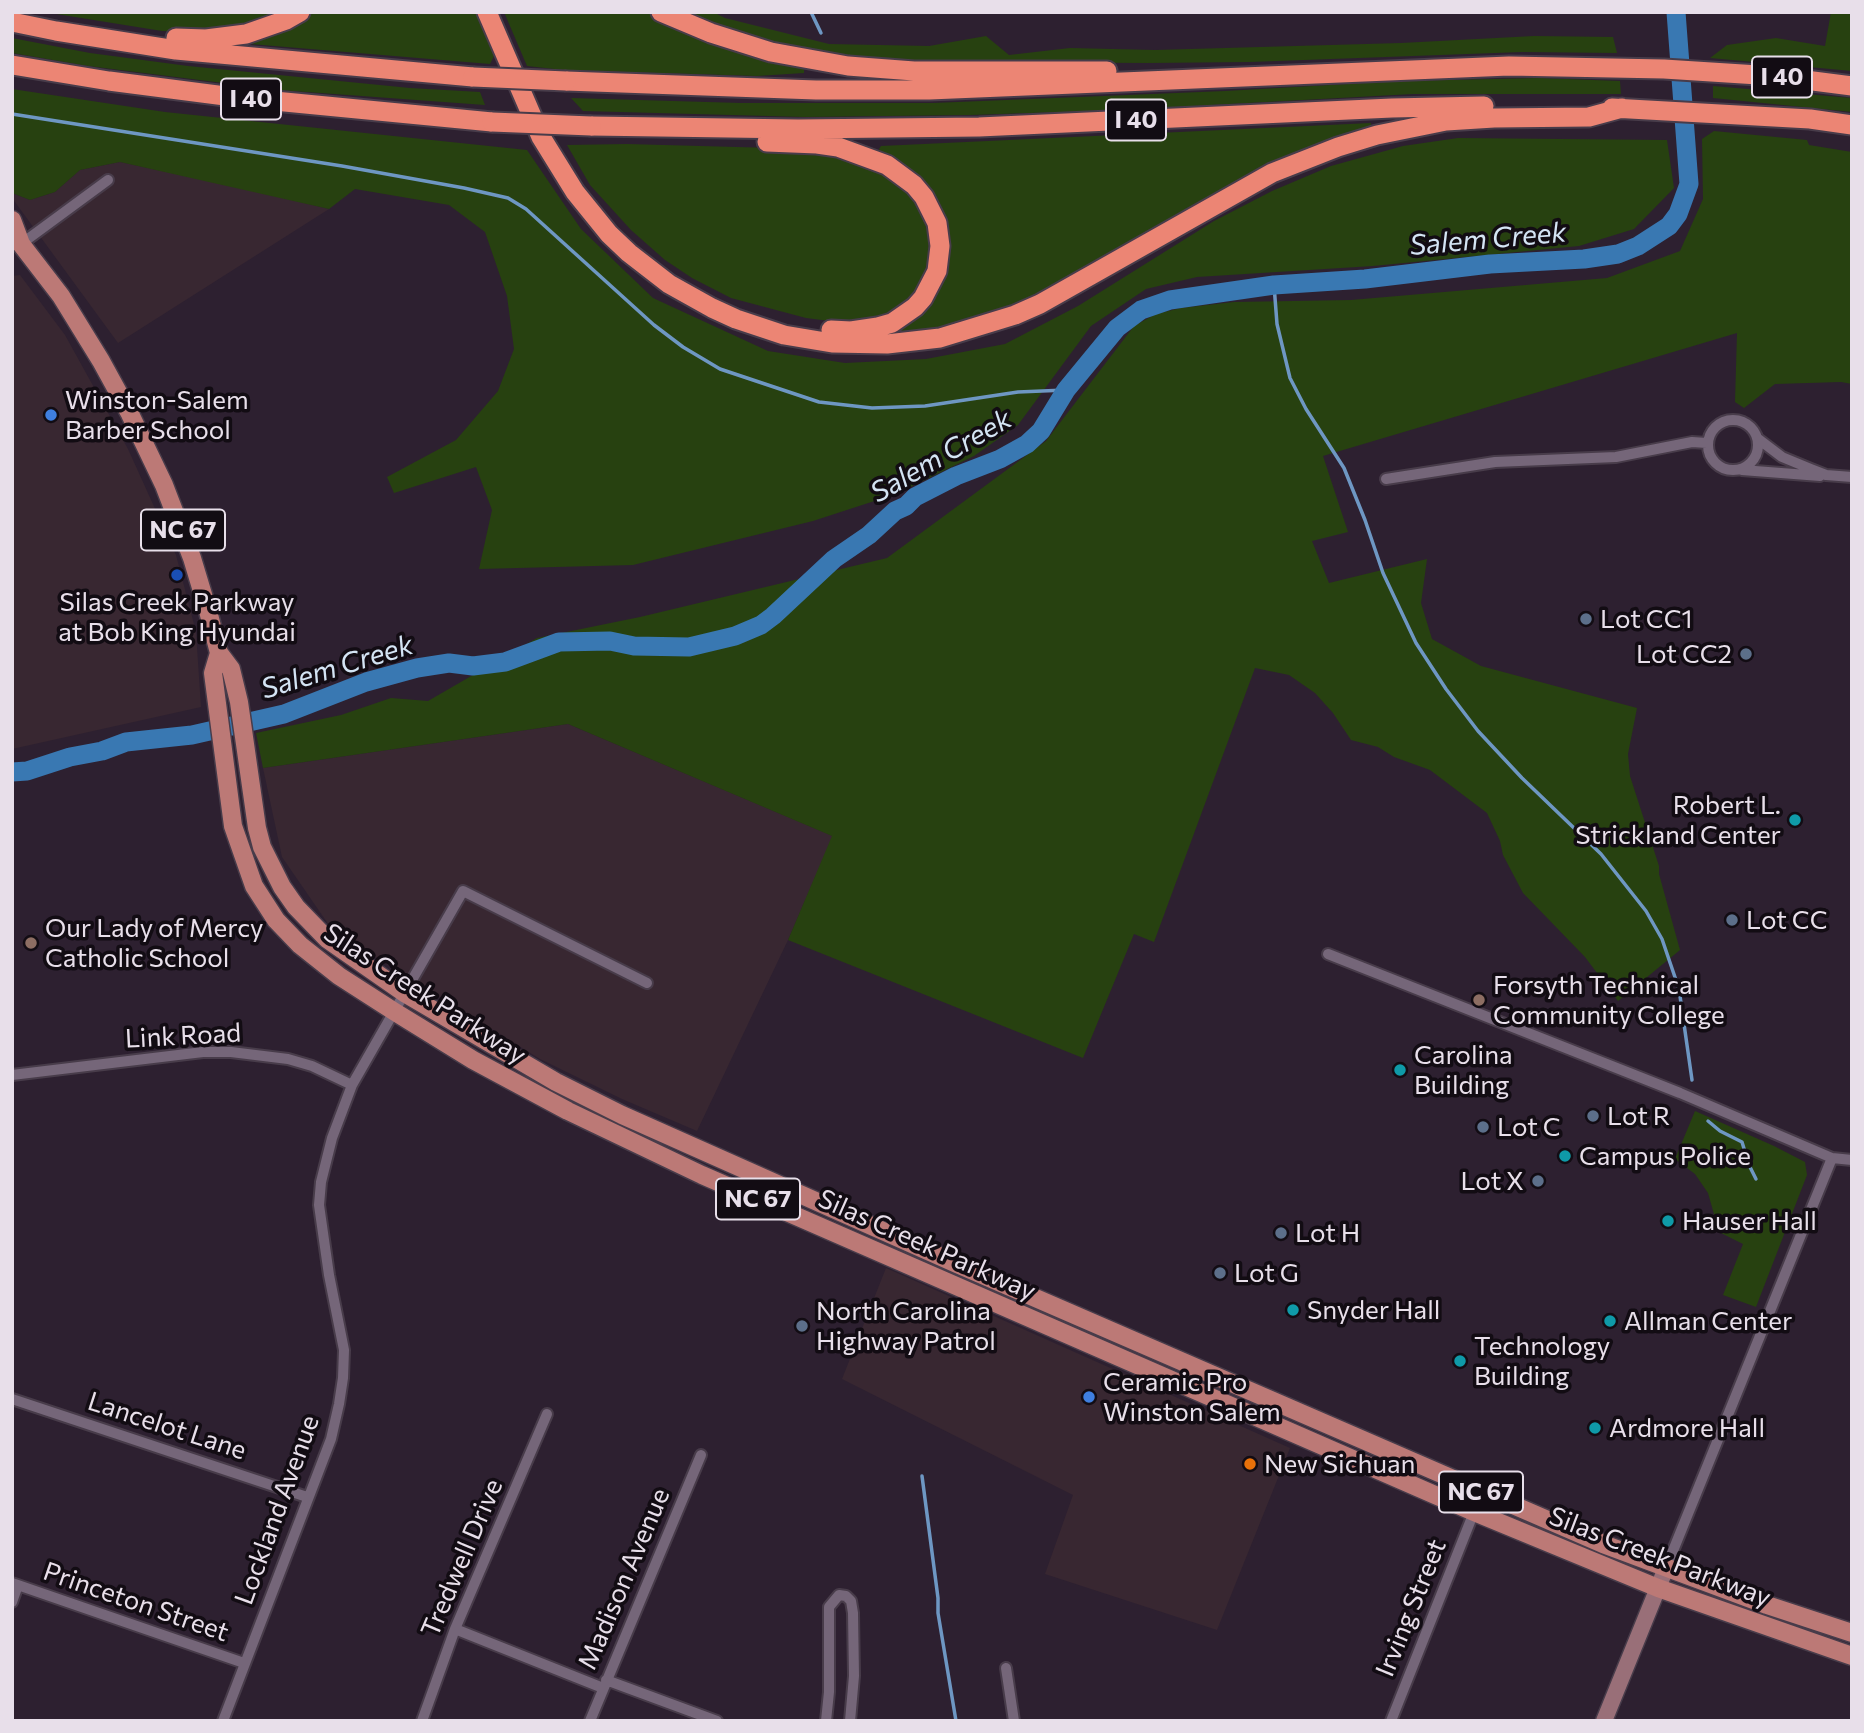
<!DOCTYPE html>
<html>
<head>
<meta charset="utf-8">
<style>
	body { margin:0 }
	#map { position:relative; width:1864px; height:1733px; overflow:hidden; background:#2d2030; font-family:Commissioner,sans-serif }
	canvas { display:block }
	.frame { position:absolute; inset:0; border:14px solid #e8dfea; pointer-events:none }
</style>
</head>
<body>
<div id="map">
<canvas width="1864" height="1733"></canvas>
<div class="frame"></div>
</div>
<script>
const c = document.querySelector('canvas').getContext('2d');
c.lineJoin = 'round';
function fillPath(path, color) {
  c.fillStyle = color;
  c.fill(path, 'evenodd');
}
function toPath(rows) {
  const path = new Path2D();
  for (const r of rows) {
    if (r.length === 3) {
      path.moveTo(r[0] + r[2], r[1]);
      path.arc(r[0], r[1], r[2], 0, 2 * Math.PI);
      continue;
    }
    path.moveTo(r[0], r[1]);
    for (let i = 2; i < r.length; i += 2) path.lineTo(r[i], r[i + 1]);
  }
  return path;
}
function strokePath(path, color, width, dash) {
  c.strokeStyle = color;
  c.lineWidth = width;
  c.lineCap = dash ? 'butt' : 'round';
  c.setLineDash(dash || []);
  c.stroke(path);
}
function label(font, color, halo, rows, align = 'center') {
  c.font = font + ' Commissioner,sans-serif';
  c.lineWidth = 7;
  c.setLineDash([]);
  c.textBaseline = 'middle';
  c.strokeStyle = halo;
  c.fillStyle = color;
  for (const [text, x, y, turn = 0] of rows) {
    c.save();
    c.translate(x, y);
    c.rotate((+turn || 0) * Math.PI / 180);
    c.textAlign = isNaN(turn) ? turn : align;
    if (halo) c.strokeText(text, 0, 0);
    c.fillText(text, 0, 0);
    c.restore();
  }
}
fillPath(toPath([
	[120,162,252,190,329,209,118,343,12,198,12,193,30,200,55,192,80,170],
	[20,275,65,335,128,449,176,555,196,632,201,707,12,749,12,276],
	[568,724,833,836,788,940,697,1131,622,1099,540,1059,333,931,282,857,263,768],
	[886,1268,1290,1448,1217,1630,1045,1574,1073,1495,842,1379]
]), '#382731');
fillPath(toPath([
	[44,12,283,12,254,24,194,32,162,31],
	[309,12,478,12,494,56,490,64,250,44,251,37],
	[504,12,647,12,685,30,804,67,804,73,757,76,563,70,527,66],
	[686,12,713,12,725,18,829,44,929,46,986,36,1009,55,1070,48,1155,50,1401,43,1534,36,1613,37,1617,53,1522,52,1250,62,1148,63,948,62,873,59,836,56,774,44],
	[1831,12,1852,12,1852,71,1710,58,1727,45,1776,38,1825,46],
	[12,38,90,53,188,66,410,88,480,92,485,105,279,90,88,66,12,53],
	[1540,78,1620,81,1621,94,1413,94,1119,110,971,115,804,117,583,111,571,98,741,103,933,103,1225,91,1400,81],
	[1713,86,1852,98,1852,112,1713,98],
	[12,89,165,112,527,150,581,229,653,298,768,351,845,363,926,359,1005,344,1078,306,1214,221,1272,191,1331,166,1403,146,1458,138,1667,140,1674,188,1634,229,1579,246,1373,266,1197,277,1146,289,1091,326,1018,425,974,456,896,494,813,521,633,565,479,569,492,510,476,467,394,493,387,477,456,440,498,391,514,349,507,296,485,232,449,205,355,189,329,209,120,162,80,170,55,192,30,200,12,193],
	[1371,123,1371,130,1024,303,964,326,895,334,893,327,945,256,899,165,881,152,879,149,881,146],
	[1714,131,1807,140,1809,145,1852,152,1852,384,1841,382,1775,384,1744,408,1735,402,1737,333,1323,456,1348,532,1312,541,1329,583,1427,559,1421,603,1432,639,1481,666,1637,708,1628,754,1630,776,1659,866,1659,874,1680,950,1618,1001,1585,957,1523,893,1503,855,1500,841,1487,813,1430,770,1394,757,1378,747,1351,740,1333,713,1315,693,1289,675,1255,668,1154,942,1134,934,1083,1058,788,940,832,836,568,724,263,768,256,733,341,715,391,698,428,701,537,638,640,617,887,558,1046,441,1134,326,1156,314,1181,308,1234,302,1351,300,1607,278,1680,251,1703,199,1702,139],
	[627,144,810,149,844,154,900,180,922,204,933,239,926,280,908,303,883,319,830,321,806,318,731,298,692,278,665,260,631,230,590,185,567,145],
	[1695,1111,1774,1146,1805,1162,1807,1175,1756,1307,1723,1295,1743,1244,1719,1232,1708,1193,1695,1174,1675,1159]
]), '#274110');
strokePath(toPath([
	[811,12,821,33],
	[12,114,342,166,464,188,508,198,526,209,654,325,683,347,720,369,819,402,872,408,925,406,1018,392,1066,390],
	[1274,285,1277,324,1290,378,1306,409,1344,468,1365,520,1383,573,1416,643,1446,689,1478,731,1522,778,1601,854,1646,911,1662,939,1679,989,1692,1080],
	[1708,1121,1720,1131,1742,1142,1749,1165,1756,1179],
	[922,1476,938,1598,938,1613,956,1721]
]), '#6e97c3', 3.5);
strokePath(toPath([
	[12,772,27,771,70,757,102,751,126,742,192,735,284,714,366,682,417,668,449,663,473,666,505,662,559,642,610,641,634,646,689,647,735,636,761,625,773,616,834,559,869,535,895,511,906,506,915,497,956,476,1000,459,1027,444,1041,431,1066,390,1117,328,1141,310,1170,300,1274,285,1365,279,1490,264,1584,259,1618,254,1638,246,1669,226,1678,214,1689,184,1676,12]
]), '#3978b2', 19);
const street = toPath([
	[21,244,108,180],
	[1733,445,25],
	[1757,438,1782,457,1811,469,1826,475,1852,477],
	[1742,470,1820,476],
	[1386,479,1495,462,1616,457,1692,442,1707,443],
	[1328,954,1680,1093,1832,1158,1852,1160],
	[12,1075,203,1052,231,1052,288,1059,312,1066,352,1085],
	[12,1399,307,1497],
	[1666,1568,1832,1158],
	[12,1583,244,1663],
	[12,1602,18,1585],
	[455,1629,603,1688],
	[1006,1668,1014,1721],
	[606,1680,717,1721],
	[223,1721,331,1439,339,1404,343,1378,344,1350,329,1275,319,1205,321,1182,332,1138,352,1085,463,891,647,983],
	[422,1721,455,1629,547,1414],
	[590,1721,701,1455],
	[826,1721,829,1692,829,1607,839,1595,846,1596,851,1601,853,1613,854,1676,850,1721],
	[1391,1721,1474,1512]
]);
const secondary = toPath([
	[1604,1721,1666,1568]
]);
const primary = toPath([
	[12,220,21,244,61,296,101,361,130,414,164,485,192,558,208,611,219,653,231,669,239,702,257,828,262,847,282,887,296,907,327,939,406,994,556,1082,622,1115,957,1264,1603,1544,1767,1605,1852,1633],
	[219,653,213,673,233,826,254,886,276,920,300,945,339,976,395,1012,473,1060,568,1111,702,1175,1474,1512,1658,1588,1852,1656]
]);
const highway = toPath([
	[487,12,541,137,575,192,609,234,629,253,669,284,712,308,736,319,784,335,832,343,887,344,940,338,1015,315,1040,304,1272,173,1338,147,1377,135,1446,121,1494,118,1589,117,1622,108],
	[661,12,711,33,771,52,848,66,914,71,1107,71],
	[12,22,56,31,176,50,473,77],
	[176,38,206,39,246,34,286,20,300,12],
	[12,65,109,81,233,97,492,122],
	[566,81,816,90,929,90,1509,66,1664,69,1774,76,1852,86],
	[1612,108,1810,119,1852,125],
	[591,126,798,129,979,127,1392,108,1484,106],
	[767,142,817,144,838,147,887,165,914,185,924,197,937,223,940,246,937,271,923,298,915,307,892,323,878,327,851,331,831,330]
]);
strokePath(street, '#483c4a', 14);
strokePath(secondary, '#483c4a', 19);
strokePath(primary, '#483c4a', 21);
strokePath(highway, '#483c4a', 23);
strokePath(street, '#756679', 10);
strokePath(secondary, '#996f78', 16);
strokePath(primary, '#bc7976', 18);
strokePath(highway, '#ec8574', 19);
const highwayBridge = toPath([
	[473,77,566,81],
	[492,122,591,126]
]);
strokePath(highwayBridge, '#483c4a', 23, []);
strokePath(highwayBridge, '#ec8574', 19);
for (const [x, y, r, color] of [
	[51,415,7,"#3f7fe0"],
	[177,575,7,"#1a4fb4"],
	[1586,619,7,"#5c6f8a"],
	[1746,654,7,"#5c6f8a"],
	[1795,820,7,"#0f9aa8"],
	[1732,920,7,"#5c6f8a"],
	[31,943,7,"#8d6e63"],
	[1479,1000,7,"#8d6e63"],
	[1400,1070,7,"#0f9aa8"],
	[1593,1116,7,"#5c6f8a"],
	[1483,1127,7,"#5c6f8a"],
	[1565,1156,7,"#0f9aa8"],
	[1538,1181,7,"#5c6f8a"],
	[1668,1221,7,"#0f9aa8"],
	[1281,1233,7,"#5c6f8a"],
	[1220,1273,7,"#5c6f8a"],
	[1293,1310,7,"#0f9aa8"],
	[1610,1321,7,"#0f9aa8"],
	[802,1326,7,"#5c6f8a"],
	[1460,1361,7,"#0f9aa8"],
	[1089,1397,7,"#3f7fe0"],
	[1595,1428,7,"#0f9aa8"],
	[1250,1464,7,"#e8710a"]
]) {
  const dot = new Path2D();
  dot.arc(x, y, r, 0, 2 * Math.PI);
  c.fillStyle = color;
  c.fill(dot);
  strokePath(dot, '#120c13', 2.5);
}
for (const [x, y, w] of [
	[1782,77,60],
	[251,99,60],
	[1136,120,60],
	[183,530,84],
	[758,1199,84],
	[1481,1492,84]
]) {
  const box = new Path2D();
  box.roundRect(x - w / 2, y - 20.5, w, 41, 5);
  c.fillStyle = '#120c13';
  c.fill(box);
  strokePath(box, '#e8dfea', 2);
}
label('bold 24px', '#e8dfea', null, [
	["I 40",1782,77],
	["I 40",251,99],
	["I 40",1136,120],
	["NC 67",183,530],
	["NC 67",758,1199],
	["NC 67",1481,1492]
]);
label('26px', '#e8dfea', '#120c13', [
	["Winston-Salem",65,400],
	["Barber School",65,430],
	["Silas Creek Parkway",177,602,"center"],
	["at Bob King Hyundai",177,632,"center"],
	["Lot CC1",1600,619],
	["Lot CC2",1732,654,"right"],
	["Robert L.",1781,805,"right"],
	["Strickland Center",1781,835,"right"],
	["Lot CC",1746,920],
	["Our Lady of Mercy",45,928],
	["Catholic School",45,958],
	["Forsyth Technical",1493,985],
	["Community College",1493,1015],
	["Carolina",1414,1055],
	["Building",1414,1085],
	["Lot R",1607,1116],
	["Lot C",1497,1127],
	["Campus Police",1579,1156],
	["Lot X",1524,1181,"right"],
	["Hauser Hall",1682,1221],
	["Lot H",1295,1233],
	["Lot G",1234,1273],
	["Snyder Hall",1307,1310],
	["North Carolina",816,1311],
	["Highway Patrol",816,1341],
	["Allman Center",1624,1321],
	["Technology",1474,1346],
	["Building",1474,1376],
	["Ceramic Pro",1103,1382],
	["Winston Salem",1103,1412],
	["Ardmore Hall",1609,1428],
	["New Sichuan",1264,1464]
], 'left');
label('26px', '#e8dfea', '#120c13', [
	["Silas Creek Parkway",425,994,33],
	["Link Road",183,1036,-3],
	["Silas Creek Parkway",927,1245,24],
	["Lancelot Lane",167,1426,18],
	["Lockland Avenue",277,1510,-70],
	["Silas Creek Parkway",1660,1557,21],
	["Tredwell Drive",462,1558,-67],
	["Madison Avenue",624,1579,-67],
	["Princeton Street",136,1602,19],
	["Irving Street",1411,1608,-68]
]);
label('italic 28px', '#d4e4f4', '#120c13', [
	["Salem Creek",1488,239,-5],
	["Salem Creek",941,456,-30],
	["Salem Creek",337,667,-17]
]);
</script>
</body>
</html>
